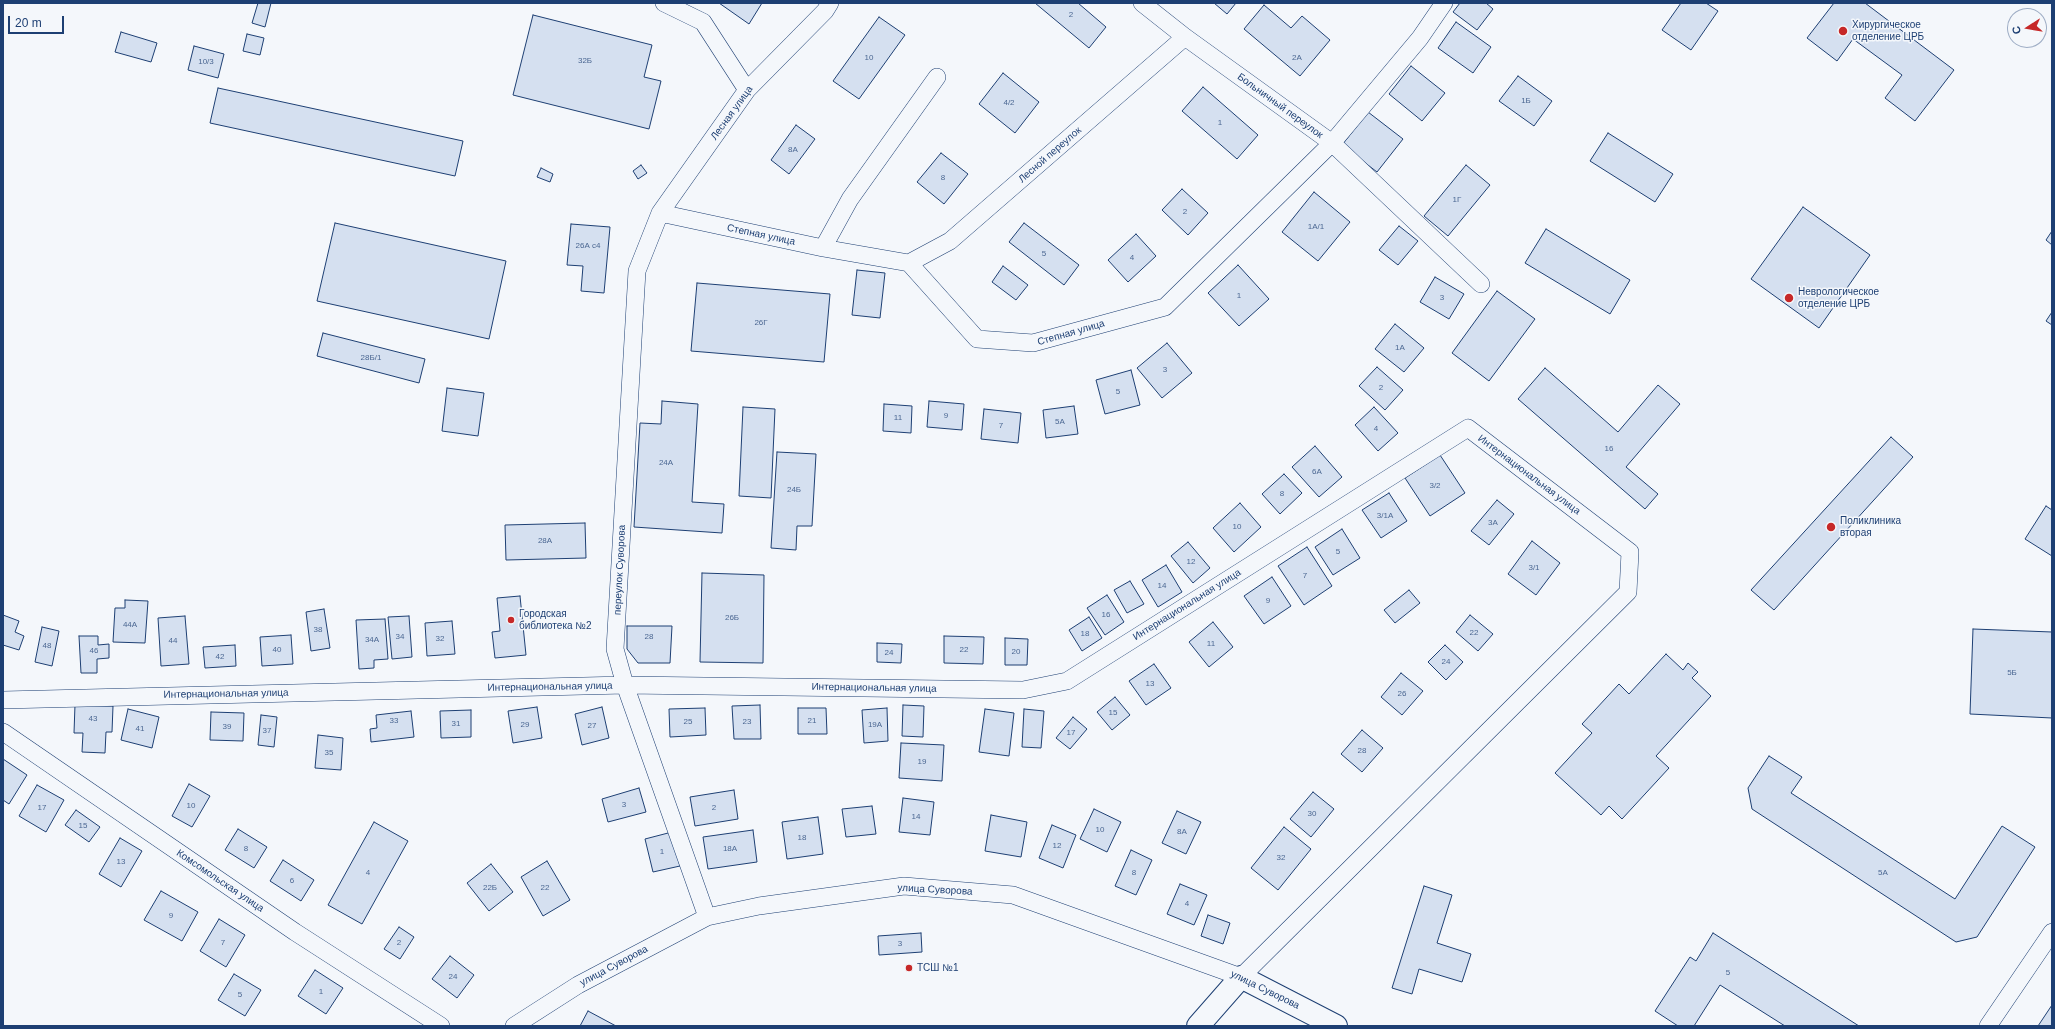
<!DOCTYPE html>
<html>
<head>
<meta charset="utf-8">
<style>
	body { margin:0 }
	#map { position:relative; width:2055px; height:1029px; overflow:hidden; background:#f4f7fb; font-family:Helvetica,sans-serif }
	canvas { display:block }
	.frame { position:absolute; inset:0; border:4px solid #1d3f73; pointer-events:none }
	.north { position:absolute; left:2007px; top:8px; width:40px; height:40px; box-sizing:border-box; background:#f4f7fb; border:1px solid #9eadc5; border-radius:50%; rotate:258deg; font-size:11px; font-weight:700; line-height:16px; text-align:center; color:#1d3f73 }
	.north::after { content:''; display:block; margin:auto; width:14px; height:18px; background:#c62828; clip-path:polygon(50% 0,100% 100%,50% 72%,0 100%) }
	.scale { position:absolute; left:8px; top:16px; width:56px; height:18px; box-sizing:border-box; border:2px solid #1d3f73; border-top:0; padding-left:5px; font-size:12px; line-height:14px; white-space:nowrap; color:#1d3f73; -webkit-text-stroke:3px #f4f7fb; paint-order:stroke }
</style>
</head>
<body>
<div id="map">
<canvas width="2055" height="1029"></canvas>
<div class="frame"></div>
<div class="north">С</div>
<div class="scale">20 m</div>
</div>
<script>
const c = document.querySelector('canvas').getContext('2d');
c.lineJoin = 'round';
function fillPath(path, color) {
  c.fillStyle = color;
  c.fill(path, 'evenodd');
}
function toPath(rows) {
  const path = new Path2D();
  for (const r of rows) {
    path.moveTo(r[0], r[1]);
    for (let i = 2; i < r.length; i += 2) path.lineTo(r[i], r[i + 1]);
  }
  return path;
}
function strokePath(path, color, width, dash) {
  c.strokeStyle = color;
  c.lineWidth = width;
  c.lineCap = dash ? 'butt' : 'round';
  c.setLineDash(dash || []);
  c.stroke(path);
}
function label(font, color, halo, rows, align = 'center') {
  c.font = font + ' Helvetica,sans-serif';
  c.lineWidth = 3;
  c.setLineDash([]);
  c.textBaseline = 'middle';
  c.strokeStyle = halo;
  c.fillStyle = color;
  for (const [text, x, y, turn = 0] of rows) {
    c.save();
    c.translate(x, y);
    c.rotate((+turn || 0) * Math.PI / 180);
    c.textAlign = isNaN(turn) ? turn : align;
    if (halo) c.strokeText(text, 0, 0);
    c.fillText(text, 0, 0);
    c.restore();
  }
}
const building = toPath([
	[258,3,271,3,265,27,252,23,258,3],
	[719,3,762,3,749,24,719,3],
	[1035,3,1078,3,1106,27,1089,48,1035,3],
	[1214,3,1236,3,1227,14,1214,3],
	[1460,3,1486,3,1493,9,1477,30,1453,12,1460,3],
	[1681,3,1706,3,1718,11,1691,50,1662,30,1681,3],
	[1834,3,1865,3,1954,70,1915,121,1885,98,1902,75,1853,39,1837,61,1807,38,1834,3],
	[1264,5,1291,28,1302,16,1330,40,1300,76,1244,29,1264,5],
	[533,15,652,45,644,77,661,81,649,129,513,95,533,15],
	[879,17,905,35,859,99,833,81,879,17],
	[1456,22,1491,47,1473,73,1438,48,1456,22],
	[121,32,157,43,151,62,115,52,121,32],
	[247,34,264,38,260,55,243,51,247,34],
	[194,46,224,54,218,78,188,70,194,46],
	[1411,66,1445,93,1422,121,1389,94,1411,66],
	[1003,73,1039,102,1015,133,979,104,1003,73],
	[1518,76,1552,101,1534,126,1499,101,1518,76],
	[1203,87,1258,135,1237,159,1182,111,1203,87],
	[218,88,463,141,455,176,210,123,218,88],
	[1368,112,1403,139,1377,172,1342,145,1368,112],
	[796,125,815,139,789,174,771,160,796,125],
	[1608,133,1673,174,1655,202,1590,161,1608,133],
	[941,153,968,174,944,204,917,182,941,153],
	[641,165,647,173,638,179,633,171,641,165],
	[1466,165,1490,185,1448,236,1424,216,1466,165],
	[541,168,553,174,550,182,537,177,541,168],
	[1182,189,1208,213,1188,235,1162,210,1182,189],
	[1314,192,1350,222,1318,261,1282,232,1314,192],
	[1803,207,1870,255,1819,328,1751,279,1803,207],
	[335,223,506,261,489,339,317,301,335,223],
	[1024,223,1079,265,1064,285,1009,242,1024,223],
	[571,224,610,227,604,293,581,291,583,266,567,265,571,224],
	[1399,226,1418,241,1398,265,1379,250,1399,226],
	[1546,229,1630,280,1610,314,1525,263,1546,229],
	[2052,231,2052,245,2046,240,2052,231],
	[1136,234,1156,256,1128,282,1108,260,1136,234],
	[1238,265,1269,299,1239,326,1208,293,1238,265],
	[1003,266,1028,285,1016,300,992,282,1003,266],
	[857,270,885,273,880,318,852,315,857,270],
	[1435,277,1464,294,1449,319,1420,302,1435,277],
	[697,283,830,294,824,362,691,351,697,283],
	[1497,291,1535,319,1489,381,1452,353,1497,291],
	[2052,312,2052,325,2046,321,2052,312],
	[1395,324,1424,348,1404,372,1375,349,1395,324],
	[323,333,425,359,419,383,317,356,323,333],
	[1167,343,1192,373,1162,398,1137,368,1167,343],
	[1377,367,1403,390,1385,410,1359,386,1377,367],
	[1545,368,1618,432,1658,385,1680,404,1626,467,1658,494,1645,509,1518,399,1545,368],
	[1131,370,1140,405,1105,414,1096,380,1131,370],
	[447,388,484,393,478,436,442,431,447,388],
	[662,401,698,404,692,502,724,504,722,533,634,527,640,423,661,424,662,401],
	[929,401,964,404,962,430,927,427,929,401],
	[884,404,912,406,911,433,883,431,884,404],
	[1074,406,1078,434,1046,438,1043,410,1074,406],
	[743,407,775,409,771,498,739,496,743,407],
	[1374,407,1398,433,1378,451,1355,425,1374,407],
	[984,409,1021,413,1018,443,981,439,984,409],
	[1891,437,1913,457,1774,610,1751,590,1891,437],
	[1315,446,1342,477,1319,497,1292,467,1315,446],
	[777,452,816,454,812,526,797,526,796,550,771,548,777,452],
	[1440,455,1465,493,1430,516,1405,478,1440,455],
	[1284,474,1302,493,1280,514,1262,494,1284,474],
	[1389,493,1407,521,1381,538,1362,510,1389,493],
	[1497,500,1514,514,1489,545,1471,531,1497,500],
	[1240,503,1261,527,1234,552,1213,528,1240,503],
	[2046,506,2052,510,2052,556,2025,539,2046,506],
	[585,523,586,558,506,560,505,525,585,523],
	[1342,529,1360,558,1333,575,1315,547,1342,529],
	[1532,541,1560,563,1536,595,1508,574,1532,541],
	[1188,542,1210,568,1193,583,1171,556,1188,542],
	[1307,547,1332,586,1304,605,1278,566,1307,547],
	[1166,565,1182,592,1158,607,1142,580,1166,565],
	[702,573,764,575,763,663,700,662,702,573],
	[1272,577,1291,606,1264,624,1244,596,1272,577],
	[1130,581,1144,604,1127,613,1114,590,1130,581],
	[1409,590,1420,603,1395,623,1384,610,1409,590],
	[1107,595,1124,622,1105,635,1087,608,1107,595],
	[520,596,526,655,495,658,492,632,500,631,497,598,520,596],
	[125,600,148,601,145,643,113,642,115,608,125,608,125,600],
	[324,609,330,648,311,651,306,612,324,609],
	[3,615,19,621,15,632,24,636,19,650,3,645,3,615],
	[1470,615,1493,634,1478,651,1456,632,1470,615],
	[185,616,189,664,161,666,158,618,185,616],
	[409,616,412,657,392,659,388,617,409,616],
	[1089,617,1102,638,1082,651,1069,630,1089,617],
	[385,619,388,659,374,660,374,668,359,669,356,620,385,619],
	[452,621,455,654,427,656,425,623,452,621],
	[1213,622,1233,647,1209,667,1189,642,1213,622],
	[627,626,672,626,670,663,638,663,627,649,627,626],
	[42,627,59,631,52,666,35,662,42,627],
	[1973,629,2052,632,2052,718,1970,714,1973,629],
	[291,635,293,664,262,666,260,637,291,635],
	[79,636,98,636,98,645,109,644,109,658,97,659,97,673,81,673,79,636],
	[944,636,984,637,983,664,944,663,944,636],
	[1005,638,1028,639,1027,665,1005,665,1005,638],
	[877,643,902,644,901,663,877,662,877,643],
	[235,645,236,666,205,668,203,647,235,645],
	[1445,645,1463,662,1446,680,1428,662,1445,645],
	[1666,654,1683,670,1688,663,1698,672,1692,678,1711,696,1656,756,1669,768,1622,819,1609,806,1601,815,1555,773,1592,733,1582,724,1619,684,1629,694,1666,654],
	[1154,664,1171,688,1146,705,1129,681,1154,664],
	[1401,673,1423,691,1402,715,1381,697,1401,673],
	[1115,697,1130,715,1112,730,1097,712,1115,697],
	[75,705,113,706,112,732,106,732,105,753,82,752,83,733,74,733,75,705],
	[760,705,761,739,734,739,732,706,760,705],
	[903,705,924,706,923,737,902,736,903,705],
	[537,707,542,738,513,743,508,711,537,707],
	[602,707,609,738,582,745,575,714,602,707],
	[705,708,706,735,670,737,669,709,705,708],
	[798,708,826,708,827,734,798,734,798,708],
	[887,708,888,741,864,743,862,710,887,708],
	[128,709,159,717,152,748,121,740,128,709],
	[985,709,1014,713,1009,756,979,752,985,709],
	[1024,709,1044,711,1041,748,1022,747,1024,709],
	[471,710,471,737,441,738,440,711,471,710],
	[411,711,414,737,371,742,370,729,377,728,376,715,411,711],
	[211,712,244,713,243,741,210,740,211,712],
	[261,715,277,717,274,747,258,745,261,715],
	[1073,717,1087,729,1070,749,1056,738,1073,717],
	[1362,730,1383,748,1362,772,1341,754,1362,730],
	[318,735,343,738,341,770,315,768,318,735],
	[901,743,944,745,942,781,899,778,901,743],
	[1769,756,1802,777,1791,793,1955,899,2002,826,2035,847,1977,937,1956,942,1752,809,1748,788,1769,756],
	[3,759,27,775,9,804,3,800,3,759],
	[189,784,210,796,192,827,172,816,189,784],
	[37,785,64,800,46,832,19,816,37,785],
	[639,788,646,812,608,822,602,799,639,788],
	[734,790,738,819,695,826,690,797,734,790],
	[1313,792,1334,809,1311,837,1290,819,1313,792],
	[903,798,934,802,930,835,899,832,903,798],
	[872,806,876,834,846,837,842,809,872,806],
	[1094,809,1121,822,1107,852,1080,839,1094,809],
	[76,810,100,827,89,842,65,825,76,810],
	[1177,811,1201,822,1186,854,1162,843,1177,811],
	[991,815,1027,822,1021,857,985,851,991,815],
	[818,817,823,854,787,859,782,822,818,817],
	[374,822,408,841,362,924,328,905,374,822],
	[1052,825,1076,835,1063,868,1039,858,1052,825],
	[1284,827,1311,849,1278,890,1251,868,1284,827],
	[238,829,267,847,254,868,225,850,238,829],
	[753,830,757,862,708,869,703,837,753,830],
	[672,832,680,866,653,872,645,839,672,832],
	[120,838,142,851,121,887,99,874,120,838],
	[1131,850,1152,860,1136,895,1115,886,1131,850],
	[283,860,314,880,301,901,270,881,283,860],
	[547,861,570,900,543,916,521,877,547,861],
	[491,864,513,892,489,911,467,883,491,864],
	[1180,884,1207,895,1194,925,1167,914,1180,884],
	[1424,886,1452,895,1437,943,1471,954,1462,982,1419,969,1412,994,1392,988,1424,886],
	[161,891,198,912,182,941,144,920,161,891],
	[1208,915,1230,923,1223,944,1201,936,1208,915],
	[219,919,245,935,226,967,200,951,219,919],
	[399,927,414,937,400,959,384,949,399,927],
	[921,933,922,952,879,955,878,936,921,933],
	[1713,933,1859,1026,1785,1026,1720,985,1694,1026,1678,1026,1655,1011,1690,957,1696,961,1713,933],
	[450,956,474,975,457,998,432,979,450,956],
	[315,970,343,988,326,1014,298,996,315,970],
	[234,974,261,990,245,1016,218,1000,234,974],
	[2052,1005,2052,1026,2038,1026,2052,1005],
	[588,1011,616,1026,580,1026,588,1011]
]);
fillPath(building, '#d5e0f0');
strokePath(building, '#1d3f73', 1);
const street = toPath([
	[664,3,703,22,747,90],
	[1142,3,1185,37,1332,143,1481,284],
	[660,213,823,248,909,263,977,339,1033,343,1165,307,1332,143,1420,38,1444,3],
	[823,248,850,199,937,77],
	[909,263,950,241,1185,37],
	[3,700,625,685,1023,690,1067,681,1468,428,1630,552,1628,592,1241,977,1013,895,904,886,759,906,707,917,578,985,514,1026],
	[3,732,295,932,441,1026],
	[707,917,625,685,615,649,637,271,660,213,747,90,825,11,830,3],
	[1988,1026,2052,932]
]);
const secondary = toPath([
	[1198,1026,1241,977,1336,1026]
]);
strokePath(street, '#1d3f73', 18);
strokePath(secondary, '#1d3f73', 24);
strokePath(street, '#f4f7fb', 17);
strokePath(secondary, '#f4f7fb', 22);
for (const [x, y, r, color] of [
	[1843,31,5,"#c62828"],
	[1789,298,5,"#c62828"],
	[1831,527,5,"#c62828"],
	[511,620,4,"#c62828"],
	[909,968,4,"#c62828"]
]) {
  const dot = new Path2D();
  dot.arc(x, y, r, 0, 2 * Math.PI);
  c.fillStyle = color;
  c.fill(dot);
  strokePath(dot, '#f4f7fb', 1.5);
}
label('8px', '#4b6792', null, [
	["2",1071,15],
	["10",869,58],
	["2А",1297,58],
	["32Б",585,61],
	["10/3",206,62],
	["1Б",1526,101],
	["4/2",1009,103],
	["1",1220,123],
	["8А",793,150],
	["8",943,178],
	["1Г",1457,200],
	["2",1185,212],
	["1А/1",1316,227],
	["26А с4",588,246],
	["5",1044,254],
	["4",1132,258],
	["1",1239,296],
	["3",1442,298],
	["26Г",761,323],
	["1А",1400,348],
	["28Б/1",371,358],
	["3",1165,370],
	["2",1381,388],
	["5",1118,392],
	["9",946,416],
	["11",898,418],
	["5А",1060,422],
	["7",1001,426],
	["4",1376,429],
	["16",1609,449],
	["24А",666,463],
	["6А",1317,472],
	["3/2",1435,486],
	["24Б",794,490],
	["8",1282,494],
	["3/1А",1385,516],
	["3А",1493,523],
	["10",1237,527],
	["28А",545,541],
	["5",1338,552],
	["12",1191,562],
	["3/1",1534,568],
	["7",1305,576],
	["14",1162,586],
	["9",1268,601],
	["16",1106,615],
	["26Б",732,618],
	["44А",130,625],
	["38",318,630],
	["22",1474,633],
	["18",1085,634],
	["34",400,637],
	["28",649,637],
	["32",440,639],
	["34А",372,640],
	["44",173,641],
	["11",1211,644],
	["48",47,646],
	["40",277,650],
	["22",964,650],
	["46",94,651],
	["20",1016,652],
	["24",889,653],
	["42",220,657],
	["24",1446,662],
	["5Б",2012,673],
	["13",1150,684],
	["26",1402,694],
	["15",1113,713],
	["43",93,719],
	["33",394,721],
	["21",812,721],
	["25",688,722],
	["23",747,722],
	["31",456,724],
	["29",525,725],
	["19А",875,725],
	["27",592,726],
	["39",227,727],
	["41",140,729],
	["37",267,731],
	["17",1071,733],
	["28",1362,751],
	["35",329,753],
	["19",922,762],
	["3",624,805],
	["10",191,806],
	["17",42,808],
	["2",714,808],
	["30",1312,814],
	["14",916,817],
	["15",83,826],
	["10",1100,830],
	["8А",1182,832],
	["18",802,838],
	["12",1057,846],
	["8",246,849],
	["18А",730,849],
	["1",662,852],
	["32",1281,858],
	["13",121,862],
	["4",368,873],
	["8",1134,873],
	["5А",1883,873],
	["6",292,881],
	["22Б",490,888],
	["22",545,888],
	["4",1187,904],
	["9",171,916],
	["7",223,943],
	["2",399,943],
	["3",900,944],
	["5",1728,973],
	["24",453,977],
	["1",321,992],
	["5",240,995]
]);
label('10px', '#1d3f73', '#f4f7fb', [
	["Хирургическое",1852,25],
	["отделение ЦРБ",1852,37],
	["Неврологическое",1798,292],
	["отделение ЦРБ",1798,304],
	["Поликлиника",1840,521],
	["вторая",1840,533],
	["Городская",519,614],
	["библиотека №2",519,626],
	["ТСШ №1",917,968]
], 'left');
label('10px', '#1d3f73', '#f4f7fb', [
	["Больничный переулок",1280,106,36],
	["Лесная улица",732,113,-54],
	["Лесной переулок",1050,155,-41],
	["Степная улица",761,235,12],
	["Степная улица",1071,333,-16],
	["Интернациональная улица",1529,475,37],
	["переулок Суворова",620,570,-87],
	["Интернациональная улица",1187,605,-32],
	["Интернациональная улица",550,687,-1],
	["Интернациональная улица",874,688,1],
	["Интернациональная улица",226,694,-1],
	["Комсомольская улица",220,881,34],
	["улица Суворова",935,890,3],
	["улица Суворова",614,966,-28],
	["улица Суворова",1265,990,26]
]);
</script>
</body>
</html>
